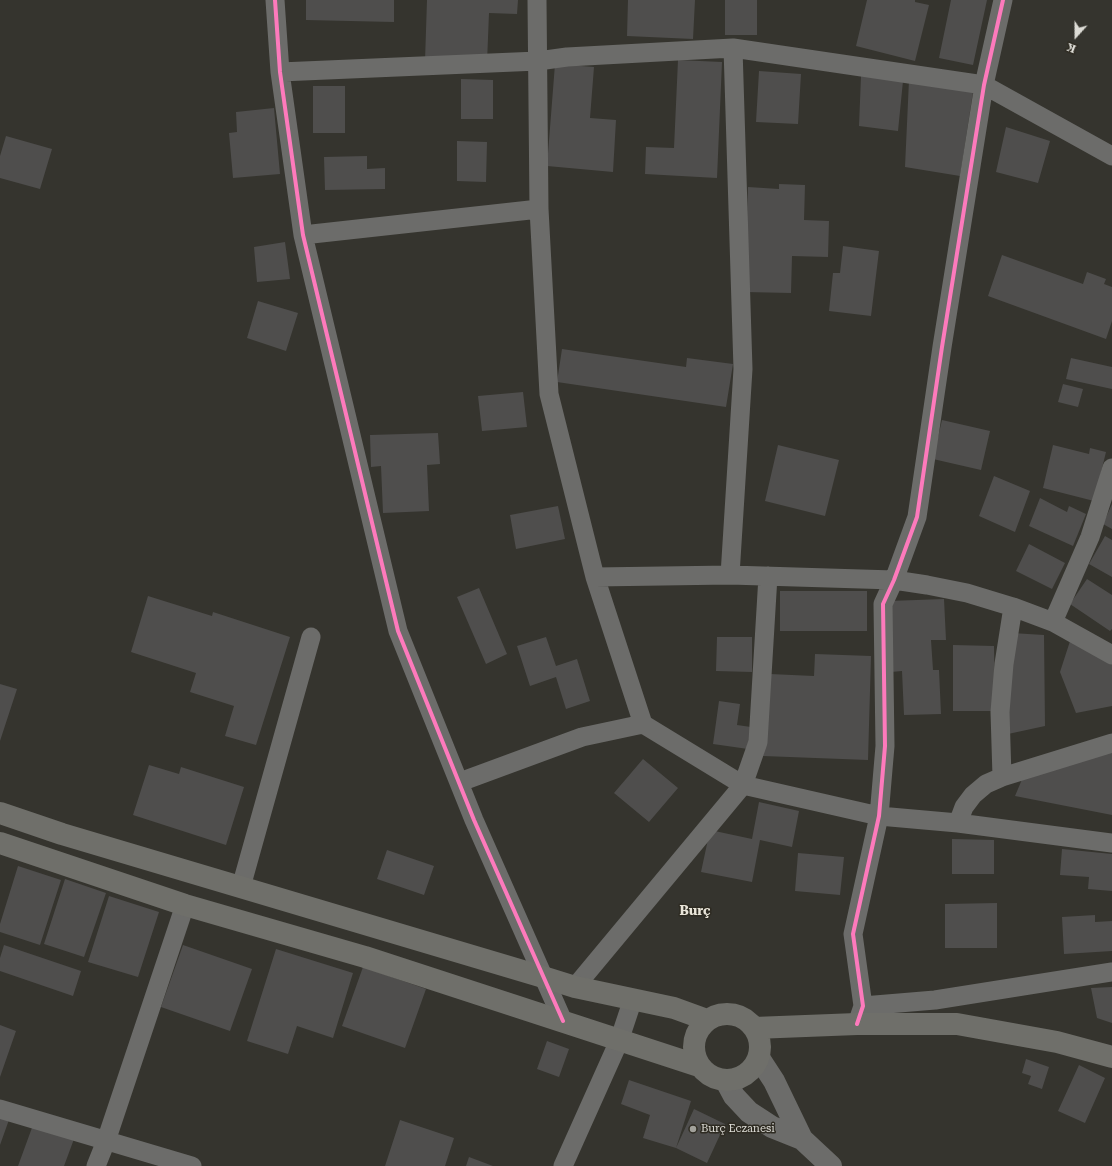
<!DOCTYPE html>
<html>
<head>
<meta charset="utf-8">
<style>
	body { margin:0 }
	#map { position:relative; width:1112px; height:1166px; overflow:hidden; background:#35342e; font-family:"Roboto Serif",serif }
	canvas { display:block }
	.north { position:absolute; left:1056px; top:16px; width:40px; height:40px; -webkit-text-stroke:3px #2e2b22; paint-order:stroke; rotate:201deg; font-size:11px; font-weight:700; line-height:16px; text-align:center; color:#dddcd6 }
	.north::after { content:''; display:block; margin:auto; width:14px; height:18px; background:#dddcd6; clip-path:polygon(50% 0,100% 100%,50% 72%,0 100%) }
</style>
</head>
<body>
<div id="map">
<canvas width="1112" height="1166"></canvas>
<div class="north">K</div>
</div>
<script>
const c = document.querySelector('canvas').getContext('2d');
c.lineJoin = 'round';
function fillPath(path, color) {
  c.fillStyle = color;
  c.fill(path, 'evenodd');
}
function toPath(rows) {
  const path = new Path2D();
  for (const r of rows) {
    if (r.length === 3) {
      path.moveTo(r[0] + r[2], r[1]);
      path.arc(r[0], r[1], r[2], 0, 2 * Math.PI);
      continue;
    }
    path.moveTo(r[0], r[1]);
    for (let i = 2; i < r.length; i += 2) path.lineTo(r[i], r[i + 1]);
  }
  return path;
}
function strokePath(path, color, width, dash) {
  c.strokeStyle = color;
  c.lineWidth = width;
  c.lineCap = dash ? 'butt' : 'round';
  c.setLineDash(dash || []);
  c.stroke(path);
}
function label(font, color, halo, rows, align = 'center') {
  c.font = font + ' "Roboto Serif",serif';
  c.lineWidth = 3;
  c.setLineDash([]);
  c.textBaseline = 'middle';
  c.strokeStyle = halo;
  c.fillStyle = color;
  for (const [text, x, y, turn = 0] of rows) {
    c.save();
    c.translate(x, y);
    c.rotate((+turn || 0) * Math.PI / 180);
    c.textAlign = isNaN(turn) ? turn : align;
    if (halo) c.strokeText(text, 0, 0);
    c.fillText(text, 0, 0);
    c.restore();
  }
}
fillPath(toPath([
	[306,0,394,0,394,22,306,20],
	[427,0,518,0,517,14,489,13,487,63,425,61],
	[628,0,695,0,693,39,627,36],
	[725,0,757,0,757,35,725,35],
	[867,0,915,0,915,2,929,5,915,61,856,46],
	[951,0,987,0,973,65,939,58],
	[678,60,722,62,717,178,645,174,646,147,674,148],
	[555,64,594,67,590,118,616,120,613,172,547,166],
	[759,71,801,74,798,124,756,122],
	[861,76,903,81,898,131,859,126],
	[461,79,493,80,493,119,461,119],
	[909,80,973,92,960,176,905,167],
	[313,86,345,86,345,133,313,133],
	[274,108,280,174,233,178,229,133,237,132,236,112],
	[1006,127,1050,141,1038,183,996,172],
	[6,136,52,149,40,189,0,178,0,156],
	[457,141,487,142,486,182,457,181],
	[367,156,367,169,385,168,385,189,325,190,324,157],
	[779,184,805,185,804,220,829,221,828,257,792,256,791,293,745,292,748,187,779,189],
	[285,242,290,279,257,282,254,247],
	[843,246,879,251,871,316,829,311,833,273,840,273],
	[1002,255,1083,284,1087,272,1106,279,1104,284,1112,287,1112,321,1106,339,988,296],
	[258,301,298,313,286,351,247,338],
	[562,349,686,367,687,358,733,364,726,407,557,382],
	[1071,358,1112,367,1112,389,1066,379],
	[1063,384,1083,389,1078,407,1058,402],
	[523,392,527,427,482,431,478,396],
	[942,420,990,431,981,470,933,459],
	[438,433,440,464,427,465,429,511,383,513,381,466,371,467,370,435],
	[778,445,839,460,825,516,765,501],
	[1053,445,1089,454,1090,448,1106,452,1094,501,1043,488],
	[994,476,1030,491,1015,532,979,516],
	[1040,498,1067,512,1069,506,1086,514,1073,546,1029,526],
	[1112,504,1112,529,1103,524],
	[558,506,565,539,516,549,510,515],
	[1105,536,1112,540,1112,577,1089,564],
	[1029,544,1065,563,1052,589,1016,571],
	[1087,579,1112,595,1112,629,1110,631,1070,604],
	[479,588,507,654,486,664,457,597],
	[780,591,867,591,867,631,780,631],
	[148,596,212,616,213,612,290,637,256,745,225,736,234,706,190,692,196,673,131,652],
	[944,599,946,640,931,640,933,670,939,670,941,714,904,715,902,671,891,672,889,601],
	[1012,633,1044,635,1045,726,1008,734],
	[1072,635,1112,663,1112,706,1076,713,1060,672],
	[546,637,556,666,577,659,590,701,566,709,556,677,530,686,517,646],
	[717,637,752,637,752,672,716,671],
	[953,645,994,646,995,711,953,711],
	[815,654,871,656,868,760,763,756,770,674,814,676],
	[0,684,17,689,0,741],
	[719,701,740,704,737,725,751,727,748,749,713,744],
	[1112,749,1112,815,1015,796,1023,777],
	[643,759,678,788,649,822,614,793],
	[149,765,179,774,181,767,244,787,226,845,133,815],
	[759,802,799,811,792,847,760,840,752,882,701,872,710,830,752,839],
	[952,839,994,840,994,874,952,874],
	[1062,849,1112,854,1112,891,1088,889,1089,877,1060,875],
	[387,850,434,866,424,895,377,879],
	[798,853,844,857,840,895,795,891],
	[18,866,61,880,40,945,0,932,0,924],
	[65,879,106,893,84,957,44,944],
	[109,896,159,912,138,977,88,962],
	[997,903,997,948,945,948,945,904],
	[1095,915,1095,922,1112,921,1112,951,1064,954,1062,917],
	[4,945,81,971,73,996,0,971,0,958],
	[183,945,252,969,230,1031,161,1007],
	[276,949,353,973,333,1038,297,1026,288,1054,247,1041],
	[363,967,426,989,405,1048,342,1026],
	[1112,987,1112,1023,1097,1018,1091,988],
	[0,1025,16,1031,0,1077],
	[547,1041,569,1049,559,1077,537,1069],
	[1026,1059,1049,1067,1042,1089,1028,1084,1031,1076,1022,1073],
	[1079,1065,1105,1078,1085,1123,1058,1111],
	[629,1080,691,1101,676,1148,694,1109,725,1124,707,1163,676,1148,643,1138,650,1115,621,1104],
	[0,1114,10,1117,0,1145],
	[400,1120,454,1138,445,1166,385,1166],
	[33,1125,74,1139,64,1166,18,1166],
	[469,1157,493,1166,466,1166]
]), '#4f4e4d');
strokePath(toPath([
	[275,0,280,72,303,235,398,631,474,820,563,1021],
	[537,0,539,209,549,394,595,577,643,724],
	[280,72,538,61,567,57,733,48,984,85,1112,156],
	[303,235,539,209],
	[730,575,743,369,733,48],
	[595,577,730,575,894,580,927,585,967,593,1013,607,1053,622,1112,655],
	[1053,622,1090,537,1112,468],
	[1002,777,1000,712,1004,664,1013,607],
	[460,782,582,737,643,724,743,785,879,816,958,823,1112,843],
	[958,823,964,807,973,795,986,784,1002,777,1112,743],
	[241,887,311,637],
	[575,987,743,785,758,742,768,576],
	[863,1006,935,1000,1112,972],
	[857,1024,863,1006,853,934,879,816,885,746,883,604,894,580,917,517,942,347,984,85,1003,0],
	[0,1109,192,1166],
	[96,1166,106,1141,185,905],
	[563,1166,619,1041,633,999]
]), '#6c6c6a', 19);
strokePath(toPath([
	[759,1058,774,1081,802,1139],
	[726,1081,734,1096,749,1112,772,1127,802,1139,831,1166]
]), '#6c6c6a', 22);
strokePath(toPath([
	[0,813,62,834,543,977,575,987,674,1008,707,1020],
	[0,843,185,905,365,957,699,1066],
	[727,1047,33],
	[754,1028,857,1024,957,1024,1057,1042,1112,1057]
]), '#6f6f6a', 22);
strokePath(toPath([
	[275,0,280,72,303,235,398,631,474,820,563,1021],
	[857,1024,863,1006,853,934,879,816,885,746,883,604,894,580,917,517,942,347,984,85,1003,0]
]), '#fd7abc', 4);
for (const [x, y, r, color] of [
	[693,1129,4,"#a2a19b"]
]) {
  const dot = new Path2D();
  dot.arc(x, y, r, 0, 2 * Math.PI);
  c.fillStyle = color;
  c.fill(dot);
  strokePath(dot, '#2e2b22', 1.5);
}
label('11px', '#dddcd6', '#2e2b22', [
	["Burç Eczanesi",701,1129]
], 'left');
label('bold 13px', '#e8e4d8', '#2e2b22', [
	["Burç",695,911]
]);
</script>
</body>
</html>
